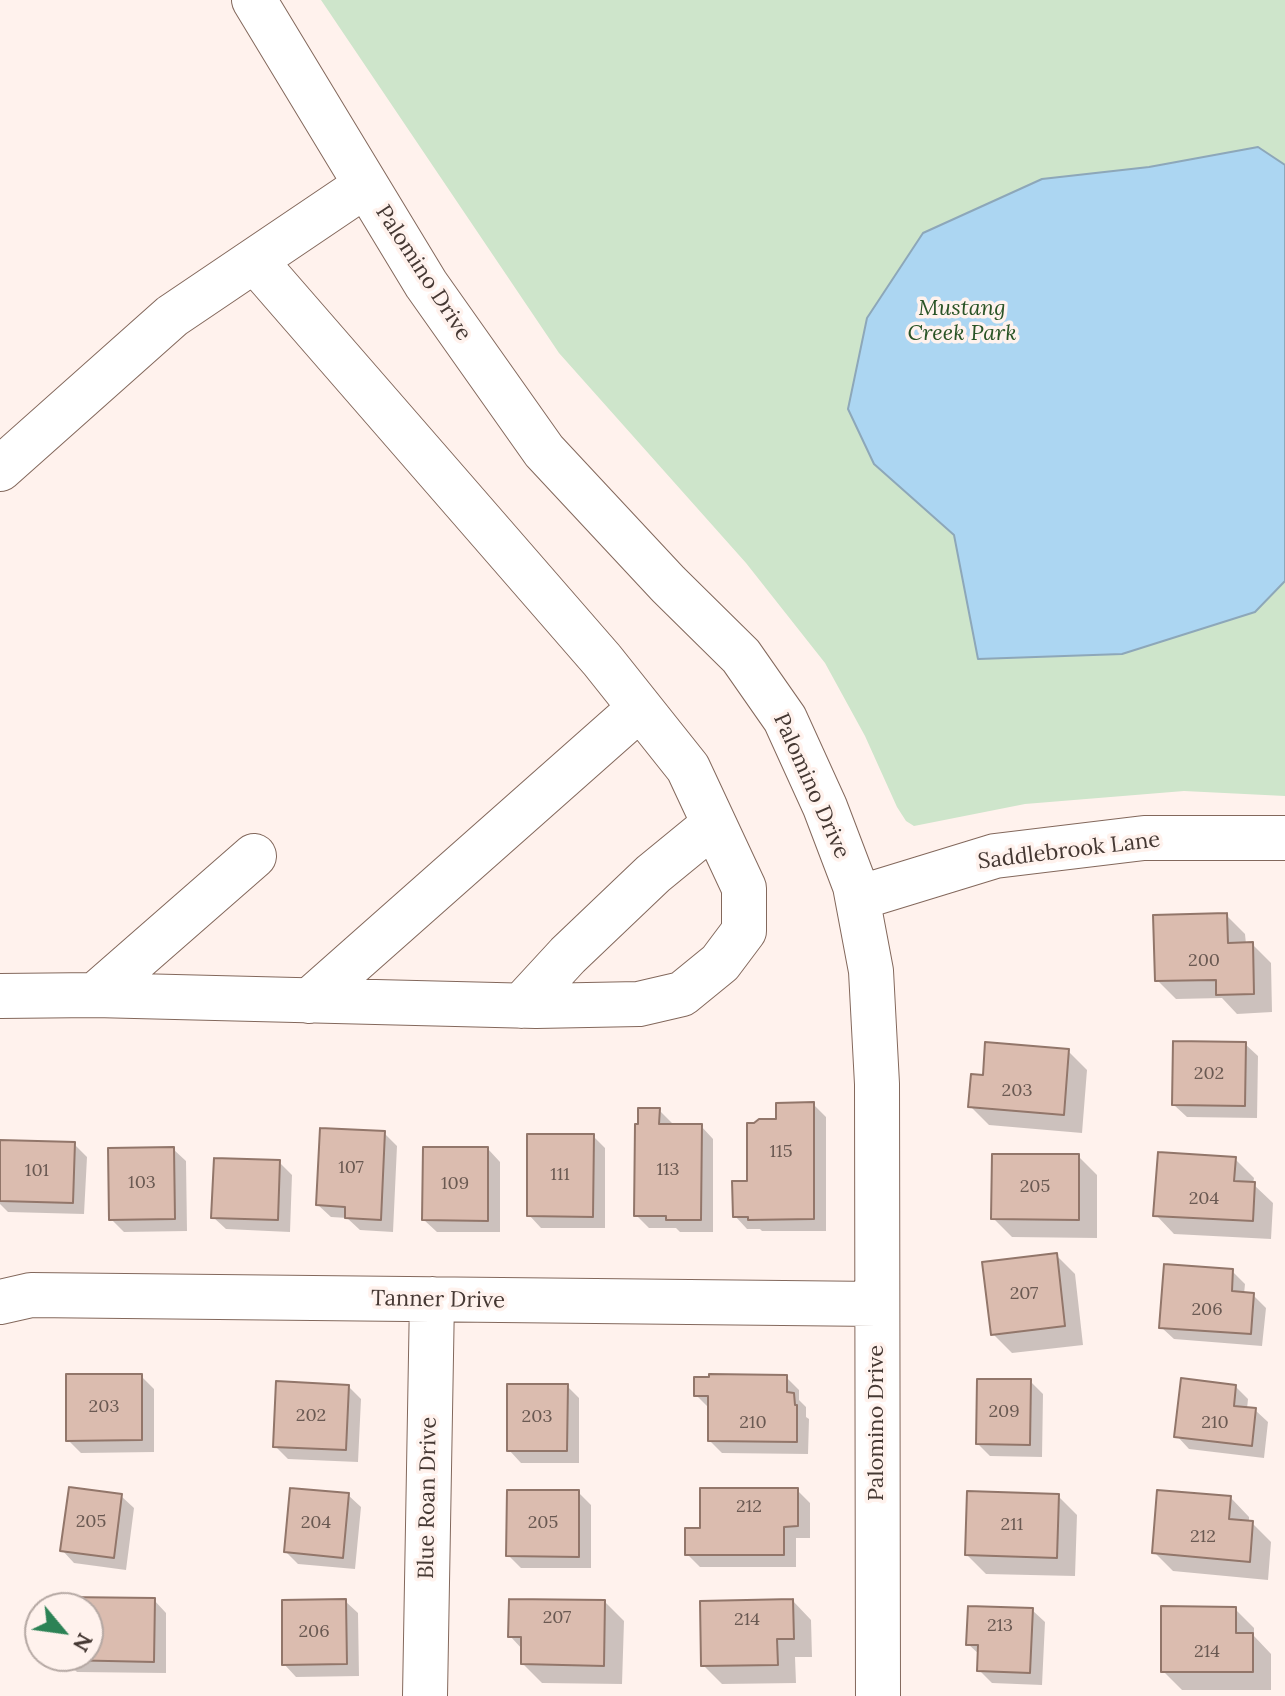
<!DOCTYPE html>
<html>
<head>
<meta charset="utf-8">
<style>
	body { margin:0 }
	#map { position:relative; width:1285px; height:1696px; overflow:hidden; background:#fff2ed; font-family:Lora,serif }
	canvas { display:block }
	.north { position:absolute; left:24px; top:1592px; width:80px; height:80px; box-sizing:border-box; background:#fff2ed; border:2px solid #b5a8a3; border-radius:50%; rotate:119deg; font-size:22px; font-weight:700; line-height:32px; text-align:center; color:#453833 }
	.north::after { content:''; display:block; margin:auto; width:28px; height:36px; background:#2c8255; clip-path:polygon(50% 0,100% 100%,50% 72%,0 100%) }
</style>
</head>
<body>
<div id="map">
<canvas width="1285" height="1696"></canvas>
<div class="north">N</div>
</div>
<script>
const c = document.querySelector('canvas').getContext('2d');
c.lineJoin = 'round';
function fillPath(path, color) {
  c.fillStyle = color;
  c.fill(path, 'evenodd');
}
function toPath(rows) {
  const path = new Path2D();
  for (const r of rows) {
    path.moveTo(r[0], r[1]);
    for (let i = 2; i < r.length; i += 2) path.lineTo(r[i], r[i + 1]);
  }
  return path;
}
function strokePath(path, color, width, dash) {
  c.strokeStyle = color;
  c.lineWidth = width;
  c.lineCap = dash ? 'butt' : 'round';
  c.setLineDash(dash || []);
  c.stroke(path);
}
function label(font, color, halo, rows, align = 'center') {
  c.font = font + ' Lora,serif';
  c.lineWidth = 7;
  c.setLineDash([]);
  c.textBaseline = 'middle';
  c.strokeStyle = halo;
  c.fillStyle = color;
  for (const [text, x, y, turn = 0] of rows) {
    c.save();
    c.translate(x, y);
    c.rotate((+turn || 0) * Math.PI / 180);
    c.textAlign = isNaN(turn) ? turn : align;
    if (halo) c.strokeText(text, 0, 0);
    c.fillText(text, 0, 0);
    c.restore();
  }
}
fillPath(toPath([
	[321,0,1285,0,1285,796,1184,791,1025,804,914,826,906,821,897,807,865,736,825,663,746,563,559,353]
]), '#cee5cb');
const water = toPath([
	[1258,147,1285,165,1285,581,1255,612,1122,654,978,659,954,535,874,464,848,409,867,318,923,233,1042,179,1149,167,1258,147]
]);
fillPath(water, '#acd6f2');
strokePath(water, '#8da7b9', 2);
fillPath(toPath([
	[1226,915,1245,934,1246,944,1252,944,1271,963,1272,1012,1237,1014,1222,998,1176,999,1157,980],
	[1245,1044,1258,1056,1257,1118,1187,1117,1174,1105],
	[1068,1051,1087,1070,1082,1133,989,1125,970,1106],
	[813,1104,826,1117,826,1231,762,1231,760,1229,747,1229,735,1216,778,1121],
	[659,1110,672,1123,671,1126,701,1126,713,1139,713,1232,680,1232,676,1228,649,1228,636,1215],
	[384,1133,397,1146,393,1232,360,1230,347,1218,331,1217,318,1205],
	[593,1136,605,1148,605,1228,541,1228,529,1215],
	[0,1142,74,1144,87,1157,84,1214,8,1212,0,1204],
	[173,1149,186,1161,187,1231,124,1232,111,1219],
	[488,1149,500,1162,500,1232,437,1232,424,1220],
	[1078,1156,1097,1175,1097,1238,1012,1237,993,1218],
	[1235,1159,1254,1178,1253,1184,1273,1203,1271,1239,1174,1234,1156,1215],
	[279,1162,292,1175,290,1232,226,1229,213,1217],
	[1056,1255,1075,1274,1083,1345,1012,1353,993,1334],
	[1232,1271,1245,1284,1244,1294,1253,1295,1266,1308,1262,1346,1174,1339,1161,1327],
	[141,1376,154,1389,154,1452,81,1453,68,1440],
	[786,1377,799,1390,799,1400,806,1407,806,1417,809,1419,808,1454,722,1453,710,1441,709,1408,696,1395],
	[1030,1381,1043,1394,1042,1457,990,1456,978,1444],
	[348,1386,361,1399,358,1462,288,1459,275,1446],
	[567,1386,579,1398,579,1463,521,1463,509,1450],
	[1236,1387,1248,1399,1247,1409,1255,1410,1268,1422,1264,1458,1189,1449,1177,1436],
	[797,1490,810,1503,810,1538,796,1538,796,1567,700,1567,687,1554,702,1530],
	[578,1492,591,1505,591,1568,521,1568,508,1555],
	[348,1495,361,1507,355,1569,298,1564,286,1552],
	[121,1496,134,1508,126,1570,74,1563,62,1550],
	[1058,1496,1077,1515,1075,1576,986,1574,967,1555],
	[1231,1498,1249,1517,1249,1523,1252,1523,1271,1542,1268,1580,1173,1571,1154,1552],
	[154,1600,166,1613,166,1673,77,1672,64,1659,64,1656,88,1656,88,1608,65,1608],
	[345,1601,358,1613,359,1676,296,1677,284,1664],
	[793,1601,811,1620,812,1657,795,1657,796,1683,722,1684,703,1665],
	[605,1602,624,1621,622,1684,542,1683,523,1664,523,1650,510,1636],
	[1235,1609,1254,1628,1254,1636,1271,1654,1271,1690,1182,1690,1163,1671],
	[1032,1610,1045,1622,1042,1685,992,1683,979,1670,980,1655,968,1644]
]), '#0003');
const building = toPath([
	[1227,913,1228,943,1253,942,1254,994,1216,995,1216,980,1155,981,1153,915,1227,913],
	[1173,1041,1246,1042,1245,1106,1172,1105,1173,1041],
	[985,1042,1069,1049,1064,1115,968,1107,971,1074,983,1075,985,1042],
	[814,1102,814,1219,748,1220,748,1217,733,1217,732,1181,747,1181,747,1123,754,1123,759,1119,776,1119,776,1103,814,1102],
	[638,1108,660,1108,659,1124,702,1124,701,1220,666,1220,666,1216,634,1216,635,1124,638,1124,638,1108],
	[320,1128,385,1131,381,1220,345,1218,345,1207,316,1205,320,1128],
	[527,1134,594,1134,593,1217,527,1216,527,1134],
	[0,1140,75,1142,73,1203,0,1201,0,1140],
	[174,1147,175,1219,109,1220,108,1148,174,1147],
	[423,1147,488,1147,488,1221,422,1220,423,1147],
	[1158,1152,1236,1157,1234,1181,1255,1182,1253,1221,1153,1216,1158,1152],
	[992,1154,1079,1154,1079,1220,991,1219,992,1154],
	[214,1158,280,1160,278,1220,211,1218,214,1158],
	[1057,1253,1065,1326,991,1335,982,1262,1057,1253],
	[1164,1264,1233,1269,1232,1291,1254,1293,1251,1334,1159,1328,1164,1264],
	[66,1374,142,1374,142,1440,66,1441,66,1374],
	[709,1374,787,1375,787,1392,794,1393,795,1405,797,1405,797,1442,708,1441,708,1396,694,1396,694,1377,709,1377,709,1374],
	[1181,1378,1236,1385,1234,1406,1256,1408,1252,1446,1174,1437,1181,1378],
	[977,1379,1031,1379,1030,1445,976,1444,977,1379],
	[276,1381,349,1385,346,1450,273,1447,276,1381],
	[507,1384,568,1384,567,1451,507,1451,507,1384],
	[69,1487,122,1494,114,1558,60,1551,69,1487],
	[290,1488,349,1493,343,1558,284,1552,290,1488],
	[700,1488,798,1488,798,1526,784,1527,784,1555,685,1555,685,1528,700,1528,700,1488],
	[507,1490,579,1490,579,1557,506,1556,507,1490],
	[1157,1490,1231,1496,1229,1519,1253,1521,1250,1562,1152,1553,1157,1490],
	[967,1491,1059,1494,1057,1558,965,1555,967,1491],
	[63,1597,155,1598,154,1662,62,1660,62,1656,88,1656,88,1608,63,1608,63,1597],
	[346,1599,347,1664,282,1665,282,1600,346,1599],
	[509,1599,605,1600,604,1666,521,1664,521,1637,508,1637,509,1599],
	[793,1599,794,1639,777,1639,778,1665,701,1666,700,1601,793,1599],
	[968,1606,1033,1608,1030,1673,977,1671,978,1645,966,1645,968,1606],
	[1161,1606,1236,1607,1236,1633,1253,1633,1253,1672,1161,1672,1161,1606]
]);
fillPath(building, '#dbbcaf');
strokePath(building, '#92766a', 2);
const minor = toPath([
	[254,0,426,284,544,451,668,584,741,656,785,719,825,807,855,886,871,971,877,1084,878,1696],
	[0,469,172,316,366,185],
	[858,898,995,856,1144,838,1285,838],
	[95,995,254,856],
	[0,996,95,995,536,1006,639,1004,682,994,720,963,744,931,744,888,688,768,602,660,255,261],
	[309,1001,640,708],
	[521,1006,568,955,653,874,714,824],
	[0,1302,31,1295,877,1304],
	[425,1696,432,1299]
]);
strokePath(minor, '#83685c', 46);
strokePath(minor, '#fff', 44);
label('18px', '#6a5952', null, [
	["200",1204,961],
	["202",1209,1074],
	["203",1017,1091],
	["115",781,1152],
	["107",351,1168],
	["113",668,1170],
	["101",37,1171],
	["111",560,1175],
	["103",142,1183],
	["109",455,1184],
	["205",1035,1187],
	["204",1204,1199],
	["207",1024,1294],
	["206",1207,1310],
	["203",104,1407],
	["209",1004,1412],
	["202",311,1416],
	["203",537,1417],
	["210",753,1423],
	["210",1215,1423],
	["212",749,1507],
	["205",91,1522],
	["204",316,1523],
	["205",543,1523],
	["211",1012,1525],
	["212",1203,1537],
	["207",557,1618],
	["214",747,1620],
	["213",1000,1626],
	["206",314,1632],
	["214",1207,1652]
]);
label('22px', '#453833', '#fff2ed', [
	["Palomino Drive",423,273,57],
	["Palomino Drive",811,786,66],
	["Saddlebrook Lane",1069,851,-7],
	["Tanner Drive",438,1300,1],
	["Palomino Drive",877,1423,-90],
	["Blue Roan Drive",428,1498,-89]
]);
label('italic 22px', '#295325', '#fff2ed', [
	["Mustang",962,309],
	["Creek Park",962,334]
]);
</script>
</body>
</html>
